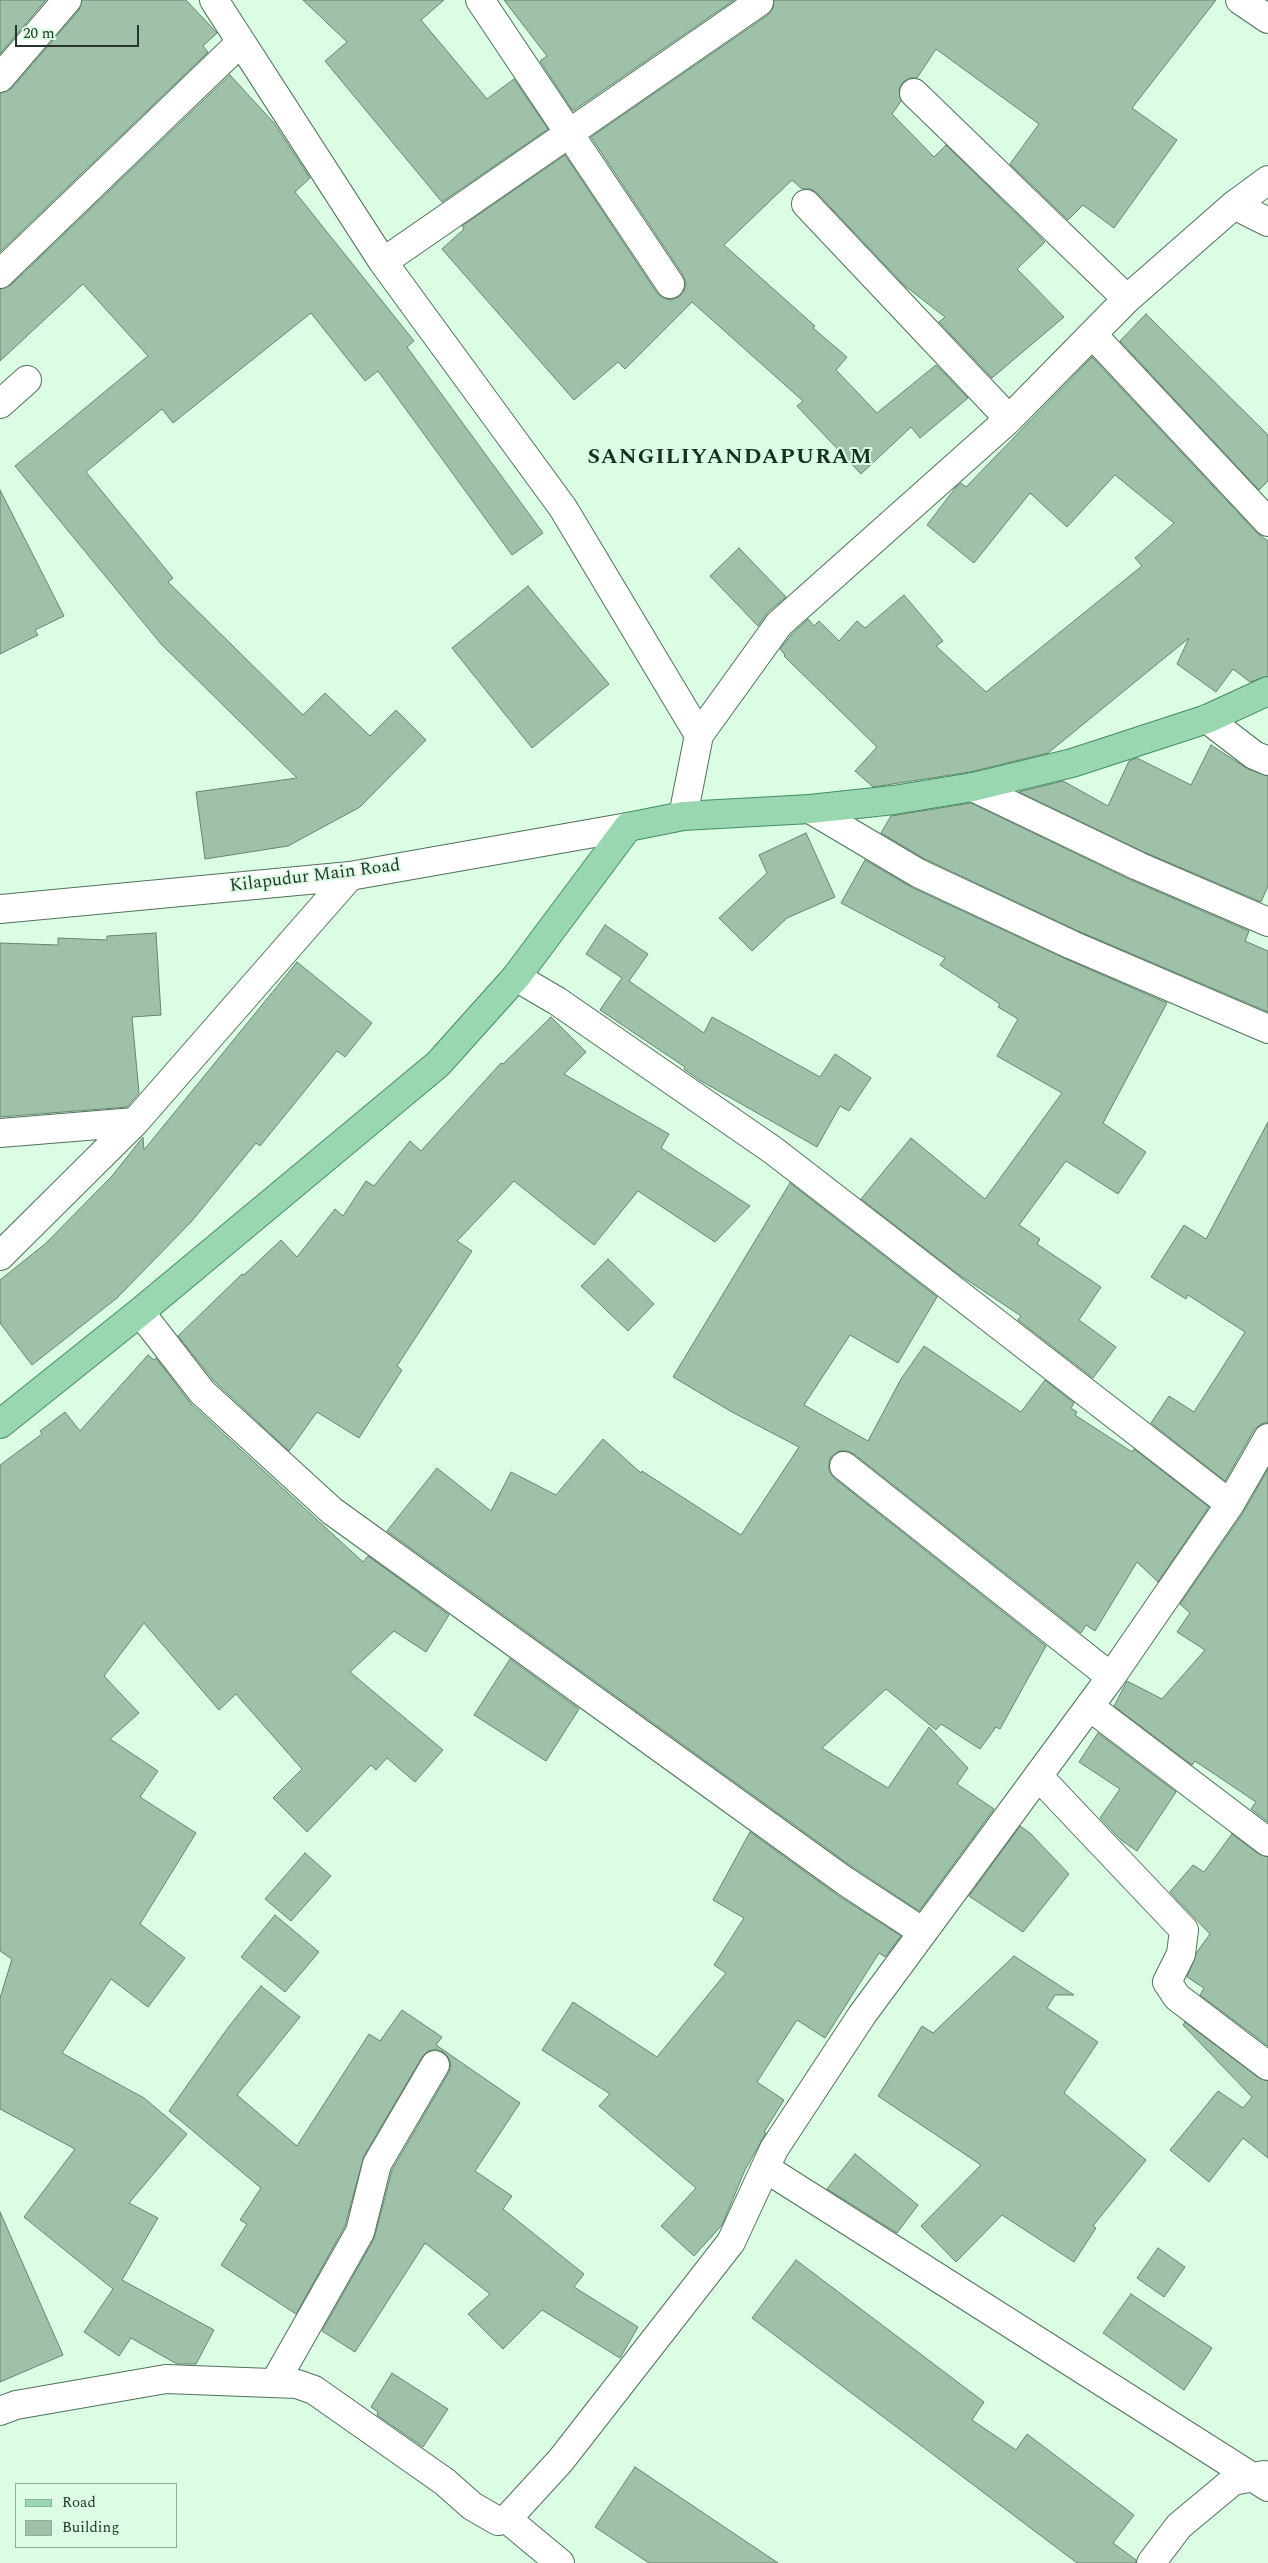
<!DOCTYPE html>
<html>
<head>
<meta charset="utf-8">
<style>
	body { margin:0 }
	#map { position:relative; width:1268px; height:2563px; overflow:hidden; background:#dafde3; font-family:Spectral,serif }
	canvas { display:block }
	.legend { position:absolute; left:15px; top:2483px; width:162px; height:65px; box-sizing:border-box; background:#dafde3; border:1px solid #92ad99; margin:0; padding:6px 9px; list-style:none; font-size:15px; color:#27352b }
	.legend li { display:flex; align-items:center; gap:10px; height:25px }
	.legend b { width:25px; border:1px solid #92ad99 }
	.scale { position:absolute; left:15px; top:25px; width:124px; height:22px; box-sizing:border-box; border:2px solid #27352b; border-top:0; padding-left:6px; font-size:15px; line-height:18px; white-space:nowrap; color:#27352b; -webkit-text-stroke:4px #dafde3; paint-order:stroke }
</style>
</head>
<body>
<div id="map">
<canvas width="1268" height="2563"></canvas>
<ul class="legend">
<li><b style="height:6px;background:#99d7b0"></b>Road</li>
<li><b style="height:14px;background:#9fc1a9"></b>Building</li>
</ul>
<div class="scale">20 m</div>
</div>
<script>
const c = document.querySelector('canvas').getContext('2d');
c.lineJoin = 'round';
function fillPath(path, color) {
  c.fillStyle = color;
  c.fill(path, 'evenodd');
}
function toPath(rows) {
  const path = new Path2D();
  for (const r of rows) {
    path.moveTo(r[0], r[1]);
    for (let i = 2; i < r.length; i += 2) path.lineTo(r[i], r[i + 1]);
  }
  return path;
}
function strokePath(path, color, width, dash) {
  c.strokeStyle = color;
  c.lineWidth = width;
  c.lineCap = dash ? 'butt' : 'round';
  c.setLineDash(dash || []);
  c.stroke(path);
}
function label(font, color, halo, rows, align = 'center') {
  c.font = font + ' Spectral,serif';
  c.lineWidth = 4;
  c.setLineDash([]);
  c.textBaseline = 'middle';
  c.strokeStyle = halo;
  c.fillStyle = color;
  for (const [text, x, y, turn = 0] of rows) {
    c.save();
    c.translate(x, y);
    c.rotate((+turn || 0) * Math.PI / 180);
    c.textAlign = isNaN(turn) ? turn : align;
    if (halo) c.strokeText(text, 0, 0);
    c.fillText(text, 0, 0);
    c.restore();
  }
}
const building = toPath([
	[0,0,46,0,0,54,0,0],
	[82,0,186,0,217,33,203,46,208,52,0,252,0,93,12,88,79,10,82,0],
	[303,0,444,0,421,20,487,99,514,79,548,129,442,202,325,61,347,42,303,0],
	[504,0,734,0,573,111,540,61,547,56,504,0],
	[774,0,1216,0,1132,108,1177,140,1114,228,1083,205,1068,220,1010,164,1039,124,936,49,917,78,909,78,902,83,899,90,901,101,892,114,934,157,946,145,1045,242,1017,269,1064,317,992,378,939,322,945,317,905,286,817,193,811,189,802,189,792,180,724,245,815,326,813,328,847,357,836,370,877,413,936,365,968,398,920,438,911,427,861,474,797,406,803,401,692,302,625,369,618,362,574,400,442,249,464,229,462,226,565,155,657,293,663,298,671,300,679,297,684,291,686,283,683,275,591,137,768,15,773,8,774,0],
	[230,75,274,123,310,178,295,192,414,341,407,347,543,533,512,555,378,371,365,381,311,313,173,423,162,409,86,472,173,578,168,582,303,715,325,693,370,736,396,710,426,740,360,807,288,846,205,859,196,792,297,778,161,644,15,466,148,356,83,284,0,361,0,289,11,285,230,75],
	[1146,314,1268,435,1268,481,1259,490,1120,341,1146,314],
	[1092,357,1257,533,1268,541,1268,676,1250,682,1233,669,1216,692,1177,664,1189,638,1048,753,970,772,873,787,855,771,877,747,784,656,785,655,780,649,791,635,808,619,814,626,819,621,839,641,857,621,865,628,904,595,943,641,936,646,986,692,1142,566,1135,558,1174,523,1115,475,1067,527,1030,493,974,563,927,525,956,487,961,483,966,487,1092,357],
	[0,490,64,616,35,630,38,635,0,654,0,490],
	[739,548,786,597,768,612,758,626,710,576,739,548],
	[528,586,609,684,532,748,452,648,528,586],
	[1211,745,1248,769,1268,776,1268,886,1261,902,1144,852,1019,792,1063,781,1108,806,1129,761,1137,758,1191,785,1211,745],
	[971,803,1131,880,1249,931,1245,941,1268,951,1268,1012,1078,931,925,859,881,833,891,816,971,803],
	[806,833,835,897,787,918,752,951,719,918,767,873,759,855,806,833],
	[865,860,911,887,1066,959,1167,1003,1103,1123,1146,1152,1118,1194,1066,1161,1019,1225,1040,1239,1037,1244,1101,1287,1079,1320,1116,1347,1093,1378,1018,1320,1021,1316,958,1274,861,1199,911,1138,985,1199,1062,1093,997,1056,1018,1019,998,1007,1000,1004,940,965,945,958,841,903,865,860],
	[605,925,648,954,629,981,704,1033,712,1017,820,1077,835,1054,871,1078,849,1111,840,1106,817,1147,701,1081,684,1069,685,1067,600,1010,622,978,586,954,605,925],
	[156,933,161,1015,132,1017,139,1093,127,1107,0,1117,0,943,58,945,58,938,107,940,107,936,156,933],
	[297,962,372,1023,345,1057,337,1051,260,1146,256,1143,191,1222,117,1298,32,1365,0,1323,0,1280,45,1244,112,1176,143,1137,144,1150,297,962],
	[551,1017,586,1052,564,1074,669,1134,661,1148,750,1206,715,1242,638,1191,594,1245,514,1181,457,1241,472,1251,397,1366,402,1370,359,1438,317,1412,289,1451,214,1381,178,1336,242,1274,244,1275,281,1240,297,1257,335,1209,343,1216,366,1181,374,1186,410,1141,421,1151,501,1063,503,1064,551,1017],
	[1268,1122,1268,1422,1261,1424,1254,1430,1225,1481,1151,1423,1169,1396,1194,1412,1245,1332,1188,1295,1186,1299,1151,1277,1184,1225,1206,1239,1268,1122],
	[790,1183,937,1297,898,1363,850,1335,804,1405,868,1441,901,1379,924,1346,1021,1412,1045,1380,1074,1403,1071,1408,1077,1412,1075,1415,1132,1452,1134,1449,1209,1507,1158,1582,1137,1562,1095,1631,1086,1625,1081,1633,854,1454,847,1451,839,1451,831,1457,829,1463,829,1471,834,1478,1046,1646,1000,1729,996,1727,980,1749,941,1724,936,1730,886,1689,822,1748,888,1788,929,1727,968,1768,957,1784,994,1809,919,1911,854,1868,387,1531,437,1468,491,1511,511,1472,556,1495,603,1439,641,1473,642,1471,741,1535,799,1447,732,1412,673,1377,790,1183],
	[608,1259,654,1304,628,1331,581,1286,608,1259],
	[148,1355,154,1360,156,1358,191,1404,363,1562,368,1556,449,1615,426,1652,394,1631,350,1672,443,1750,415,1782,387,1758,376,1770,371,1765,307,1832,273,1798,302,1769,236,1694,219,1710,144,1623,104,1676,139,1713,110,1739,158,1771,140,1797,196,1833,140,1924,185,1958,148,2007,111,1979,62,2053,144,2098,187,2134,129,2203,158,2218,122,2280,214,2330,196,2364,177,2364,131,2338,119,2356,84,2332,113,2289,24,2217,75,2149,0,2109,0,1998,12,1959,0,1951,0,1465,42,1434,40,1431,65,1412,80,1431,148,1355],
	[1268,1469,1268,1822,1251,1809,1256,1802,1195,1761,1192,1765,1114,1706,1127,1681,1162,1699,1205,1650,1177,1632,1190,1613,1180,1604,1243,1513,1268,1469],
	[510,1659,579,1709,546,1761,474,1715,510,1659],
	[1098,1733,1176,1792,1137,1851,1121,1840,1100,1818,1120,1789,1079,1762,1098,1733],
	[1020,1826,1030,1833,1069,1874,1023,1932,969,1896,1020,1826],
	[750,1832,836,1894,901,1936,885,1957,879,1953,825,2038,797,2020,757,2082,784,2100,764,2132,766,2133,745,2170,722,2225,694,2256,661,2226,696,2188,599,2106,610,2094,542,2050,573,2002,657,2057,726,1973,714,1965,744,1918,713,1900,750,1832],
	[1232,1834,1259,1854,1268,1857,1268,2046,1200,1995,1204,1988,1187,1977,1197,1952,1210,1934,1170,1892,1193,1865,1204,1872,1232,1834],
	[305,1853,331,1876,291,1921,265,1899,305,1853],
	[275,1915,319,1952,285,1992,241,1957,275,1915],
	[1014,1956,1074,1995,1055,1995,1047,2008,1098,2042,1064,2093,1146,2160,1093,2226,1096,2228,1074,2262,1002,2215,956,2262,921,2226,981,2165,878,2096,922,2026,933,2033,1014,1956],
	[261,1986,300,2017,237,2095,297,2146,369,2034,380,2041,402,2010,442,2037,436,2045,520,2103,475,2171,512,2196,503,2209,584,2274,574,2287,638,2327,620,2358,542,2310,503,2349,468,2314,490,2294,425,2243,355,2352,322,2331,374,2239,392,2170,449,2072,451,2065,448,2057,443,2052,436,2049,428,2051,422,2057,364,2156,345,2226,296,2314,221,2265,247,2224,240,2220,261,2188,169,2111,227,2029,261,1986],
	[1185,2022,1259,2078,1268,2081,1268,2158,1243,2138,1209,2182,1170,2150,1218,2091,1243,2108,1252,2097,1183,2025,1185,2022],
	[855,2154,918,2205,897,2233,827,2189,855,2154],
	[0,2212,63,2355,0,2382,0,2212],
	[1158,2248,1185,2267,1164,2297,1137,2278,1158,2248],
	[796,2260,984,2402,972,2420,1016,2450,1027,2434,1134,2515,1113,2543,1136,2560,1136,2563,1077,2563,752,2318,796,2260],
	[1131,2294,1212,2348,1184,2390,1103,2333,1131,2294],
	[392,2373,448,2409,423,2447,377,2415,378,2412,371,2407,392,2373],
	[635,2467,778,2563,649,2563,595,2527,635,2467]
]);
fillPath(building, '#9fc1a9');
strokePath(building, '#66866f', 1);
const minor = toPath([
	[214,0,383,262,563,508,699,735,683,816],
	[480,0,670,284],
	[1240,0,1268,19],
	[0,78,67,0],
	[914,93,1127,299],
	[806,204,1009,419],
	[1234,205,1268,222],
	[383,262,759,2],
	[0,274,241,42],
	[1093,335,1268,522],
	[0,404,27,380],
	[1207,719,1254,755,1268,761],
	[699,735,779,624,1009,419,1127,299,1234,205,1268,180],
	[973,787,1138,866,1268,922],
	[810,809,918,873,1072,945,1268,1029],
	[0,909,350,876,628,827],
	[516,977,557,1001,774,1151,1230,1504],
	[0,1133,135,1122],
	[0,1256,135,1122,350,876],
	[140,1312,202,1392,332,1511,845,1881,923,1932],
	[844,1466,1111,1677],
	[1090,1707,1268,1842],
	[1039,1777,1184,1930,1181,1954,1167,1982,1177,1997,1268,2066],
	[765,2168,1268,2487],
	[275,2382,360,2232,377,2164,435,2065],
	[0,2411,16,2405,166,2379,297,2384,314,2390,445,2482,472,2506,498,2521,507,2519,561,2460,731,2242,774,2149,862,2015,1111,1677,1230,1504,1268,1438],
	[507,2519,560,2563],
	[1151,2563,1179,2526,1233,2481,1264,2475]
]);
const major = toPath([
	[0,1424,140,1312,438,1064,516,977,628,827,683,816,810,809,894,800,973,787,1072,763,1207,719,1268,691]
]);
strokePath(minor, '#52715b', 30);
strokePath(major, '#458d60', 30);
strokePath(minor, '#fff', 28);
strokePath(major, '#99d7b0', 28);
label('18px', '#27352b', '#dafde3', [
	["Kilapudur Main Road",315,877,-7]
]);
c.letterSpacing = '1px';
label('bold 22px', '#14321f', '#dafde3', [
	["SANGILIYANDAPURAM",730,459]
]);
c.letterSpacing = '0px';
</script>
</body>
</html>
